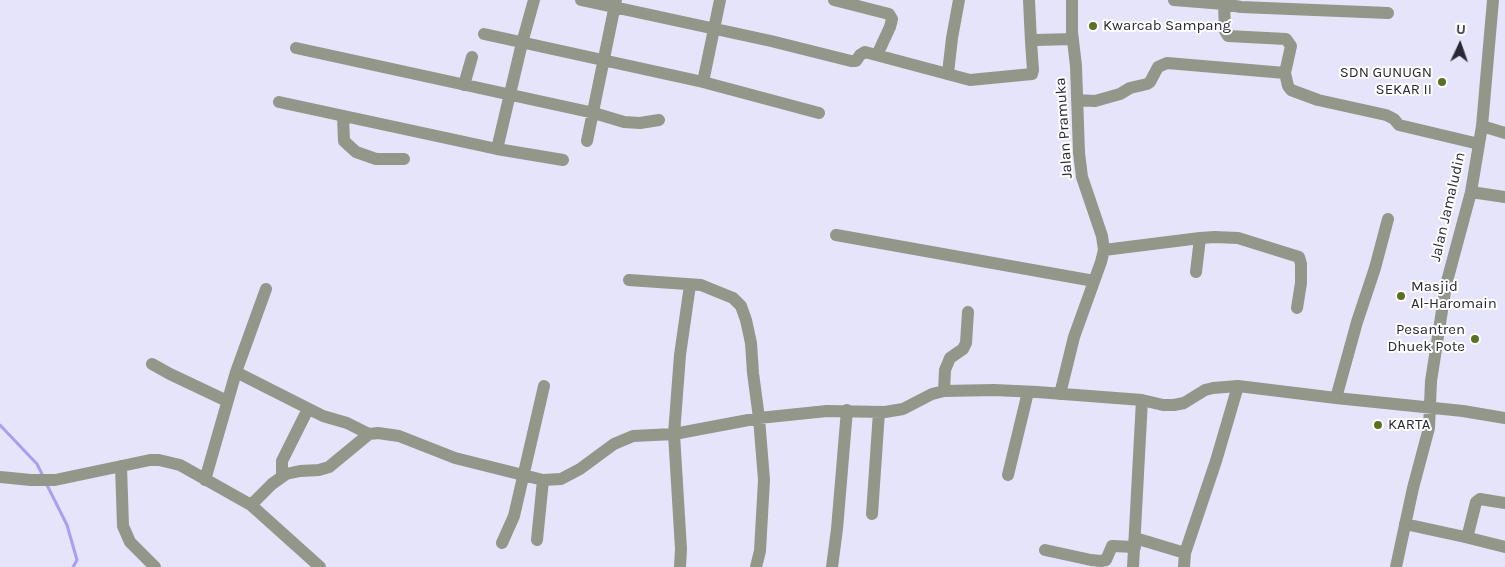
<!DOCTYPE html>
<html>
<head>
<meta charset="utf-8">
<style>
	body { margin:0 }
	#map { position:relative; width:1505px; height:567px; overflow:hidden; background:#e6e4fa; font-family:Karla,sans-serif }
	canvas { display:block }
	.north { position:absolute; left:1435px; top:20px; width:50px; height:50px; -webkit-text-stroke:4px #fff; paint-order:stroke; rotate:3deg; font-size:14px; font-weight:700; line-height:20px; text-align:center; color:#2a2836 }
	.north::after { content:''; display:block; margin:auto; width:18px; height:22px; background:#2a2836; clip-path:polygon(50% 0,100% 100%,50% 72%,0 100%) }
</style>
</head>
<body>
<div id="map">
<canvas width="1505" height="567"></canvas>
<div class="north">U</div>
</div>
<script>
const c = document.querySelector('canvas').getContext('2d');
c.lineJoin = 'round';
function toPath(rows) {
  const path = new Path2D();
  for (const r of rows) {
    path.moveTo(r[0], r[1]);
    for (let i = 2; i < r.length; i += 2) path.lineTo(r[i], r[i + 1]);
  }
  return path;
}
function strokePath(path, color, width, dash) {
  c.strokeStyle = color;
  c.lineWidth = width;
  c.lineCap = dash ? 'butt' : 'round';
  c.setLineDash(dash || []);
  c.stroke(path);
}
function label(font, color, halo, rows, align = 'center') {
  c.font = font + ' Karla,sans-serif';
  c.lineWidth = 4;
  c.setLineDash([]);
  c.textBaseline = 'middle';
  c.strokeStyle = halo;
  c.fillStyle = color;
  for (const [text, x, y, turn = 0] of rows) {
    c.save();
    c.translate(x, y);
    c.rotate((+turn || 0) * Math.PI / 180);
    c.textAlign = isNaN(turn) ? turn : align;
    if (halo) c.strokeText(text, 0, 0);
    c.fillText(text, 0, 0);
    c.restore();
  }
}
strokePath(toPath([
	[0,425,37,464,43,476],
	[46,483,67,525,77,560,73,567]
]), '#ab9ef1', 3);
strokePath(toPath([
	[581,0,771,41,851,61,856,61,860,55,865,52,970,80,1032,74,1033,70,1031,42,1035,40,1073,39],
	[834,0,889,14,892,19,890,27,877,55],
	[1029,0,1031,42],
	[1174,0,1224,4,1225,31,1228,36,1286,39,1291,46,1285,73,1288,86,1291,90,1318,100,1386,115,1394,119,1399,125,1479,144],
	[1225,0,1224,4,1241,7,1388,13],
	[484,34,703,82,819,113],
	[296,48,594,113,624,122,640,123,659,120],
	[948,73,952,38,959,0],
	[703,82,720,0],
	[464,85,472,57],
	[1077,100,1095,101,1120,94,1130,88,1147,84,1150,82,1158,67,1167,63,1285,73],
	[279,102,497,149,563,160],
	[343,116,344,141,356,152,376,159,404,159],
	[1482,126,1505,133],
	[587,141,616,0],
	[497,149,522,43,534,0],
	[1471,192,1505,197],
	[836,235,1094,281],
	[1200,238,1215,237,1238,238,1299,257,1301,264,1301,283,1297,308],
	[1104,250,1200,238,1196,272],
	[629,280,701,285,733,298,741,306,746,320,751,343,753,373,759,418,764,480,760,551,756,567],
	[152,364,170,374,227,401],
	[236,372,323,416,347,423,369,434],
	[944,391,945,370,950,358,963,349,966,343,968,312],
	[1060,394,1074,337,1101,262,1104,250,1102,236,1082,177,1079,153,1076,66,1072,32,1072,0],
	[1336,398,1357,322,1375,268,1388,219],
	[121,466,123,526,130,542,155,567],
	[1008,475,1028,392],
	[282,476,282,461,308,409],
	[0,477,31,480,55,480,150,460,159,460,180,465,251,505,272,484,286,474,300,471,319,470,329,467,369,434,378,433,399,436,455,458,543,480,561,479,580,469,614,444,633,436,674,434,759,418,827,411,885,412,903,409,932,394,944,391,994,390,1037,392,1142,400,1163,405,1174,405,1184,403,1205,390,1213,388,1238,386,1336,398,1463,411,1505,418],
	[205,480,236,372,266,289],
	[251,505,320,567],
	[872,514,879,412],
	[1405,524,1465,537,1468,534,1476,502,1480,499,1505,503],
	[1465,537,1505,547],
	[1135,538,1185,553],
	[537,540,543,480],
	[502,543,514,516,544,386],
	[1045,550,1091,560,1101,561,1106,560,1112,546,1135,547],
	[680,567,681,549,674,434,680,355,690,285],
	[832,567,837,529,847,410],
	[1133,567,1142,400],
	[1184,567,1185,553,1216,461,1238,386],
	[1396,567,1413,488,1429,428,1431,381,1446,285,1471,192,1482,126,1493,0]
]), '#929789', 12);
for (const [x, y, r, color] of [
	[1093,26,5,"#5a7121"],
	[1442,82,5,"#5a7121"],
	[1401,296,5,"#5a7121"],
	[1475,339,5,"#5a7121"],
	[1378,425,5,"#5a7121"]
]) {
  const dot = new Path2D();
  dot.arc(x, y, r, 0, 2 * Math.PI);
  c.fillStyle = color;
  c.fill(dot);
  strokePath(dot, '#fff', 2);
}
label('15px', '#2a2836', '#fff', [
	["Kwarcab Sampang",1103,26],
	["SDN GUNUGN",1432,73,"right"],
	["SEKAR II",1432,90,"right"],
	["Masjid",1411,287],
	["Al-Haromain",1411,304],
	["Pesantren",1465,330,"right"],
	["Dhuek Pote",1465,347,"right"],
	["KARTA",1388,425]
], 'left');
label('15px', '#2a2836', '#fff', [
	["Jalan Pramuka",1064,128,-94],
	["Jalan Jamaludin",1448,207,-77]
]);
</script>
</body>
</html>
